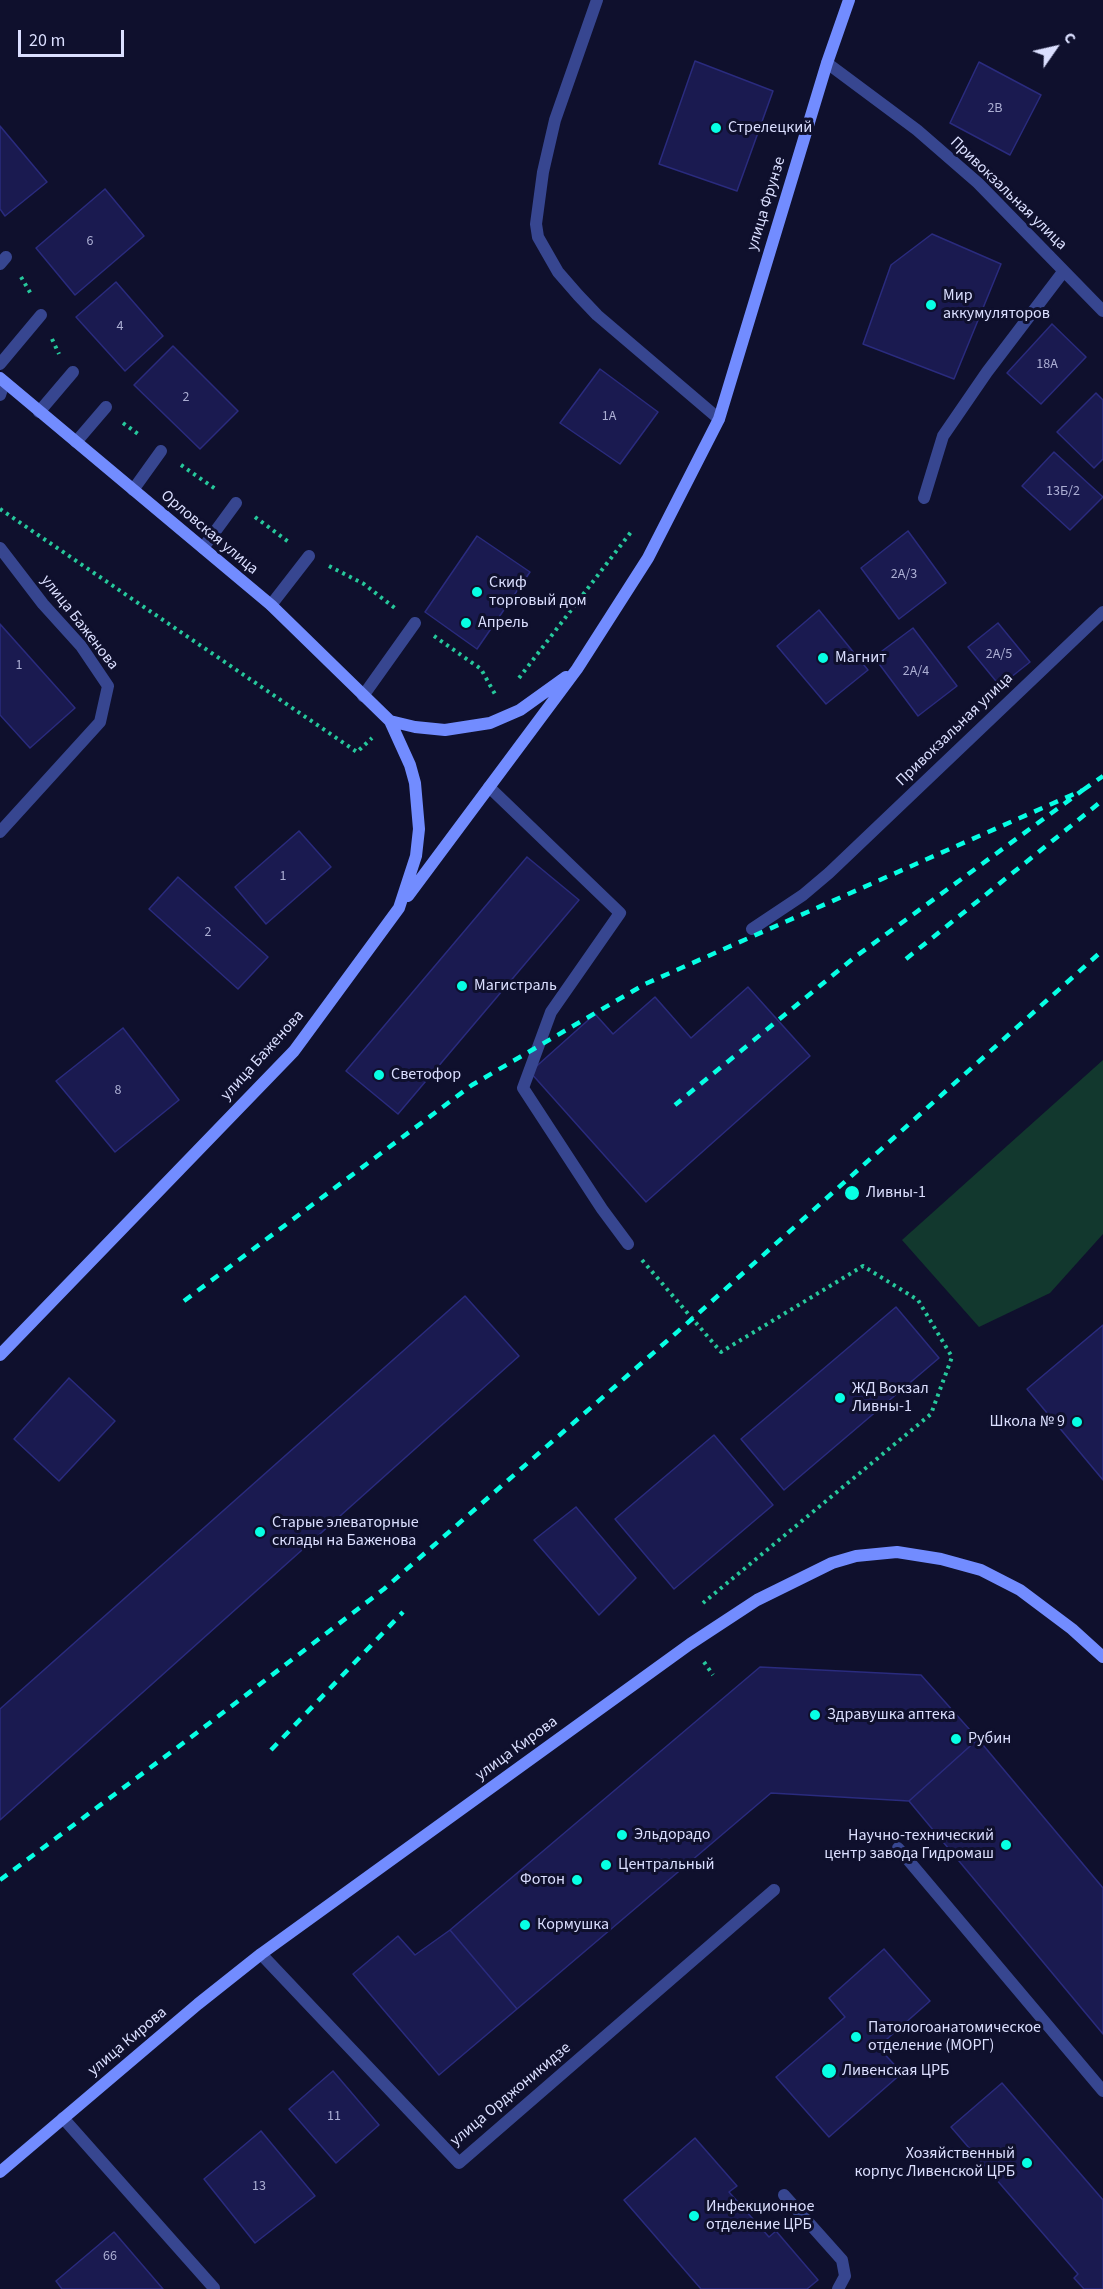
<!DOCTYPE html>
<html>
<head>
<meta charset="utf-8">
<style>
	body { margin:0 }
	#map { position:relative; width:1103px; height:2289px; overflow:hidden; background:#0f102d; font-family:"Source Sans 3",sans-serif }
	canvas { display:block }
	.north { position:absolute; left:1025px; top:18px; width:60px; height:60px; -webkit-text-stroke:4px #0f102d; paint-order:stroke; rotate:56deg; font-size:16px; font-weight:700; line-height:24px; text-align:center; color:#dbdfff }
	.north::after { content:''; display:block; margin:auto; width:21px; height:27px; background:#dbdfff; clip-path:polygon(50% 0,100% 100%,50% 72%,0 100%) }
	.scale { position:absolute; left:18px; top:30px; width:106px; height:27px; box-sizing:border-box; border:3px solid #dbdfff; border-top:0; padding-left:8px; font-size:18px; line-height:21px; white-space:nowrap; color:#dbdfff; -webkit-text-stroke:4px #0f102d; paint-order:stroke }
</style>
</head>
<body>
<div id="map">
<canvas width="1103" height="2289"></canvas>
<div class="north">С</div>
<div class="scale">20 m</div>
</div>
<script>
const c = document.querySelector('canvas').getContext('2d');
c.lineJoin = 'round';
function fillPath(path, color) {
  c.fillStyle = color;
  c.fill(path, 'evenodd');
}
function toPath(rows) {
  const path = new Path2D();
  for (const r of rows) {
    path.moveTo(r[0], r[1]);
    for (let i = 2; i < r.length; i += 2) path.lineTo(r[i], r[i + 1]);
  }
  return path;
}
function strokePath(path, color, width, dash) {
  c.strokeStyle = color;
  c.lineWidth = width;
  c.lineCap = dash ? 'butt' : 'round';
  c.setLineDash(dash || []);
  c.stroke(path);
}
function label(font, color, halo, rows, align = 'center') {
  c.font = font + ' "Source Sans 3",sans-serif';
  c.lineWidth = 6;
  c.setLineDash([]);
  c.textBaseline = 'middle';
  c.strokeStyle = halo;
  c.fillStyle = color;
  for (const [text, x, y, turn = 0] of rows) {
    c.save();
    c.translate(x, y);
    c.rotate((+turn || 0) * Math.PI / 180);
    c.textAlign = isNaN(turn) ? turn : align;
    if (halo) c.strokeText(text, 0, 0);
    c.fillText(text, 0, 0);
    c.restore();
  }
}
fillPath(toPath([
	[1103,1060,1103,1234,1050,1293,979,1327,902,1240]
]), '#12382e');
const building = toPath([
	[695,61,773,91,737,191,659,164,695,61],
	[979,62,1041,95,1010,155,950,123,979,62],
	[0,126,47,182,5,216,0,209,0,126],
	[105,189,144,236,75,295,36,248,105,189],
	[932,234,1001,264,954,379,863,344,891,265,932,234],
	[116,282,163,336,125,371,76,317,116,282],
	[1052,324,1086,357,1041,404,1007,373,1052,324],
	[173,346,238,411,200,449,134,385,173,346],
	[600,369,658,412,620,464,560,423,600,369],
	[1096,393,1103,400,1103,459,1094,468,1057,432,1096,393],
	[1054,452,1103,497,1070,530,1022,486,1054,452],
	[908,531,946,583,899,619,861,568,908,531],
	[477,536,530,572,477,649,425,612,477,536],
	[819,610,868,670,826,704,777,646,819,610],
	[998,623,1030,662,1000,686,968,647,998,623],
	[0,624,75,708,30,748,0,715,0,624],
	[913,628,957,686,918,716,874,657,913,628],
	[299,831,331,867,266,924,235,887,299,831],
	[527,857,579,900,398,1114,346,1071,527,857],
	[178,877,268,957,238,989,149,909,178,877],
	[748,987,810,1056,646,1202,530,1072,595,1014,613,1034,655,997,691,1038,748,987],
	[123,1028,179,1100,115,1152,56,1081,123,1028],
	[465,1296,519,1356,0,1820,0,1709,465,1296],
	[896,1307,939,1358,784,1490,741,1439,896,1307],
	[1103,1325,1103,1480,1027,1389,1103,1325],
	[69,1378,115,1421,59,1481,14,1439,69,1378],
	[714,1435,773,1505,674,1589,615,1519,714,1435],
	[576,1507,636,1578,599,1615,534,1540,576,1507],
	[760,1667,921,1675,978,1739,909,1801,771,1793,517,2009,450,1930,760,1667],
	[978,1739,1103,1888,1103,2034,909,1801,978,1739],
	[450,1930,517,2009,439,2075,353,1974,398,1936,415,1955,450,1930],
	[884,1949,930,2001,878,2047,902,2073,829,2137,776,2077,845,2017,829,1998,884,1949],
	[333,2071,379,2125,336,2163,289,2109,333,2071],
	[1002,2083,1103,2200,1103,2289,1084,2289,1074,2278,1078,2274,951,2127,1002,2083],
	[261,2131,315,2196,255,2243,204,2179,261,2131],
	[695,2138,737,2186,729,2192,769,2237,776,2231,818,2280,807,2289,701,2289,624,2200,695,2138],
	[114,2232,163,2289,62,2289,56,2281,114,2232]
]);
fillPath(building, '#1a1a50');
strokePath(building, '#2a2b7e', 1.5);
strokePath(toPath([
	[21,277,31,294],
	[52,339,59,354],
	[123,423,141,436],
	[181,465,217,490],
	[0,509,357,752,372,738],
	[255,517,290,543],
	[329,566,364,584,396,609],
	[434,636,481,669,496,696],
	[519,678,631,532],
	[642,1260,721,1352,863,1266,918,1300,952,1357,931,1414,703,1603],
	[704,1662,713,1675]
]), '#26c89c', 4, [3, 4.5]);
strokePath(toPath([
	[597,0,555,120,543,172,536,224,538,237,558,272,578,295,597,315,719,419],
	[827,63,917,130,978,183,1103,311],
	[0,264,6,257],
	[0,364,41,315],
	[39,412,73,372],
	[76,442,106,407],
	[133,490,161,451],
	[924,498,943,436,987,372,1063,272],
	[203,548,236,503],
	[271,605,309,556],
	[363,696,415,623],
	[489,787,620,913,551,1012,523,1088,602,1209,628,1244],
	[752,929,803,895,829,873,1103,612],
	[898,1848,1103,2091],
	[261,1954,459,2163,774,1890],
	[63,2118,214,2288],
	[784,2195,842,2260,845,2276,838,2289]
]), '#374690', 12);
strokePath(toPath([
	[0,395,4,383],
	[0,548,43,604,81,646,108,686,100,722,0,832]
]), '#374690', 12);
strokePath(toPath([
	[0,378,271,605,390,721,410,765,415,783,419,829,416,856,399,908,294,1051,0,1355],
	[390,721,415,727,445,730,490,723,520,710,566,677],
	[408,896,577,669,648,558,719,419,827,63,849,0],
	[0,2172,198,2004,261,1954,690,1644,757,1600,832,1563,856,1556,897,1552,941,1559,981,1570,1020,1590,1072,1629,1103,1657]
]), '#728cff', 12);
strokePath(toPath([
	[1083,790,1103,776],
	[906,959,1103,800],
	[184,1301,472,1085,645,984,1083,790,855,957,675,1105],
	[271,1750,403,1612],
	[0,1880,190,1738,384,1589,692,1319,1103,950]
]), '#07ffe4', 4.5, [9, 8]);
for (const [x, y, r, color] of [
	[716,128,6,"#07ffe4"],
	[931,305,6,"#07ffe4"],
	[477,592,6,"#07ffe4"],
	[466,623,6,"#07ffe4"],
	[823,658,6,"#07ffe4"],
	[462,986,6,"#07ffe4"],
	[379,1075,6,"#07ffe4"],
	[852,1193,8,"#07ffe4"],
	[840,1398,6,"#07ffe4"],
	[1077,1422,6,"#07ffe4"],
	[260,1532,6,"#07ffe4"],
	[815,1715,6,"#07ffe4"],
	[956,1739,6,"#07ffe4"],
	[622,1835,6,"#07ffe4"],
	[1006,1845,6,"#07ffe4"],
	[606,1865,6,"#07ffe4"],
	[577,1880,6,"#07ffe4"],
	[525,1925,6,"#07ffe4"],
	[856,2037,6,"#07ffe4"],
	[829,2071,8,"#07ffe4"],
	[1027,2163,6,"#07ffe4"],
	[694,2216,6,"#07ffe4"]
]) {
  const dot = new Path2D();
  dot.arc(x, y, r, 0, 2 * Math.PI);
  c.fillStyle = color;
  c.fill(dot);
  strokePath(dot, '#0f102d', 2);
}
label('14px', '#abaed3', null, [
	["2В",995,109],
	["6",90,242],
	["4",120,327],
	["18А",1047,365],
	["2",186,398],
	["1А",609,417],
	["13Б/2",1063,492],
	["2А/3",904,575],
	["2А/5",999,655],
	["1",19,666],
	["2А/4",916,672],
	["1",283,877],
	["2",208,933],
	["8",118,1091],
	["11",334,2117],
	["13",259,2187],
	["66",110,2257]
]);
label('16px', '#dbdfff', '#0f102d', [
	["Стрелецкий",728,128],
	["Мир",943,296],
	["аккумуляторов",943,314],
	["Скиф",489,583],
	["торговый дом",489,601],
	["Апрель",478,623],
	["Магнит",835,658],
	["Магистраль",474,986],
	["Светофор",391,1075],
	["Ливны-1",866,1193],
	["ЖД Вокзал",852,1389],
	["Ливны-1",852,1407],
	["Школа № 9",1065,1422,"right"],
	["Старые элеваторные",272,1523],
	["склады на Баженова",272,1541],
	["Здравушка аптека",827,1715],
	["Рубин",968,1739],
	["Эльдорадо",634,1835],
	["Научно-технический",994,1836,"right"],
	["центр завода Гидромаш",994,1854,"right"],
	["Центральный",618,1865],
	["Фотон",565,1880,"right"],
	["Кормушка",537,1925],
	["Патологоанатомическое",868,2028],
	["отделение (МОРГ)",868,2046],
	["Ливенская ЦРБ",842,2071],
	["Хозяйственный",1015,2154,"right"],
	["корпус Ливенской ЦРБ",1015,2172,"right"],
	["Инфекционное",706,2207],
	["отделение ЦРБ",706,2225]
], 'left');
label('16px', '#dbdfff', '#0f102d', [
	["Привокзальная улица",1008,194,44],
	["улица Фрунзе",767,204,-73],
	["Орловская улица",209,533,40],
	["улица Баженова",79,623,52],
	["Привокзальная улица",955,730,-44],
	["улица Баженова",263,1056,-48],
	["улица Кирова",517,1749,-36],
	["улица Кирова",128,2042,-40],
	["улица Орджоникидзе",511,2095,-40]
]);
</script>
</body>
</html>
